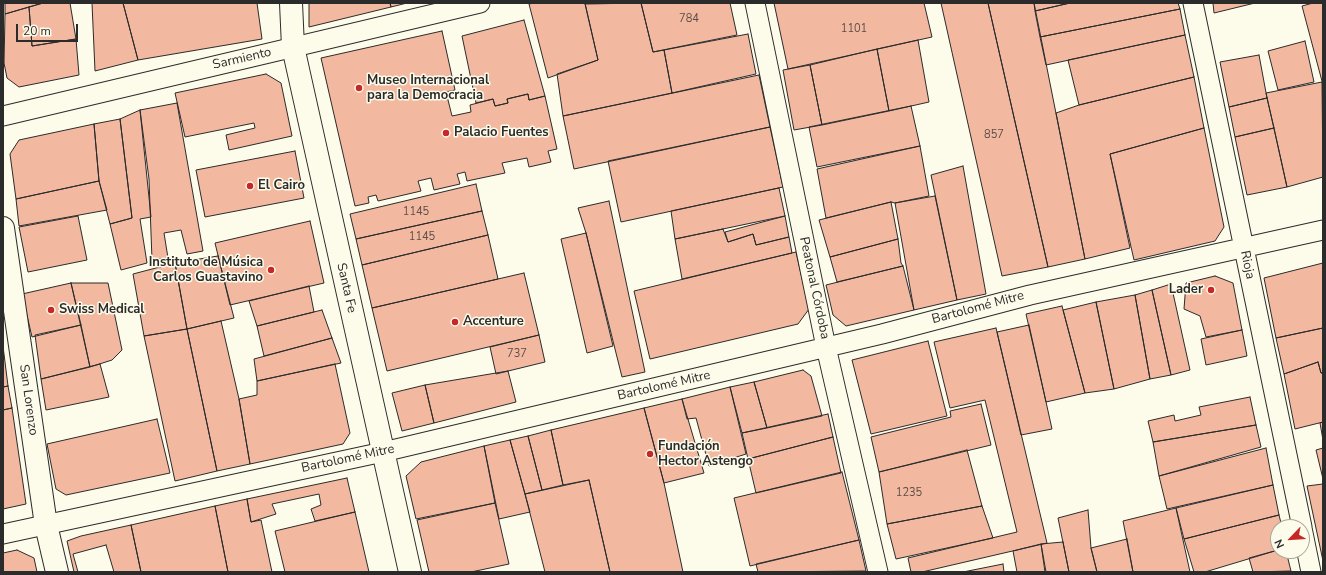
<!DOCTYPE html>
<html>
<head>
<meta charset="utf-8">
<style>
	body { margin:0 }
	#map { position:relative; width:1326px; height:575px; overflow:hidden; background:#fdfbea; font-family:"Nunito Sans",sans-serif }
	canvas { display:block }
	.frame { position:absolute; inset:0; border:4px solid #2b2b2b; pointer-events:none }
	.north { position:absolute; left:1270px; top:519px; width:40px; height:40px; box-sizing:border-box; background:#fdfbea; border:1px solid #a9a89e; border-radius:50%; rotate:245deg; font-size:11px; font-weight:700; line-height:16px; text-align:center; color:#2b2b2b }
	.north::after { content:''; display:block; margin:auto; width:14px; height:18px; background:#c62828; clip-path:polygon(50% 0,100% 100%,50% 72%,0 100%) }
	.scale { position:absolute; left:16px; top:24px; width:62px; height:18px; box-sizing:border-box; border:2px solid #2b2b2b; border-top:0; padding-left:5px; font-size:12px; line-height:14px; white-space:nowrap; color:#2b2b2b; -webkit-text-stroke:3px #fdfbea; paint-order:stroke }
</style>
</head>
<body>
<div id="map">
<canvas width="1326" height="575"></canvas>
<div class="frame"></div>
<div class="north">N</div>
<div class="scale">20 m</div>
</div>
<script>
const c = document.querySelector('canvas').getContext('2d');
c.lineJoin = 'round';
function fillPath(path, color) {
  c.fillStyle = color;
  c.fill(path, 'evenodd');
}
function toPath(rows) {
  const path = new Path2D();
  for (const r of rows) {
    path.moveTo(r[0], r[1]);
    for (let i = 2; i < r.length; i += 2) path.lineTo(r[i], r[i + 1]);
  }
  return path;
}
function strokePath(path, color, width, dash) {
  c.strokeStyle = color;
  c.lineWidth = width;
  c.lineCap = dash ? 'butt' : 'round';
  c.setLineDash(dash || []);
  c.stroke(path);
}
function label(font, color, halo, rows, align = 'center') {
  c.font = font + ' "Nunito Sans",sans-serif';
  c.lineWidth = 3;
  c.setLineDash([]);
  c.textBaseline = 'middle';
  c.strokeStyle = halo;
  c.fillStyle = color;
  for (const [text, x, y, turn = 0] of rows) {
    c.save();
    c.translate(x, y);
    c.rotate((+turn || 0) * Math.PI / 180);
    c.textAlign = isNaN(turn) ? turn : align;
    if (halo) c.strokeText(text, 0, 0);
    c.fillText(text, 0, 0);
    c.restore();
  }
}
const building = toPath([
	[5,3,43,3,5,14,5,3],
	[43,3,70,3,76,39,32,46,29,7,43,3],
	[92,3,123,3,138,60,95,71,92,3],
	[123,3,257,3,262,39,138,60,123,3],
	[309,3,390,3,391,7,309,27,309,3],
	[390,3,407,3,391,7,390,3],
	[534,3,585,3,598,60,548,78,529,4,534,3],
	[641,3,730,3,737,35,653,52,641,3],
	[641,3,653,52,664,50,672,93,563,116,557,74,598,60,585,4,641,3],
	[774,3,924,3,932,37,788,69,774,3],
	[941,3,988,3,1048,267,1002,276,941,3],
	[988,3,1034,3,1085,259,1048,267,988,3],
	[1034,3,1070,3,1035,11,1034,3],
	[1070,3,1178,3,1180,9,1040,37,1035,11,1070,3],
	[1213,3,1255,3,1214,13,1213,3],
	[1313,3,1323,3,1323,85,1302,6,1313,3],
	[29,7,32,46,76,39,79,75,19,87,7,78,4,63,5,14,29,7],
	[1180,9,1185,35,1046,65,1040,37,1180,9],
	[524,20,545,96,529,100,528,94,507,99,508,103,495,106,493,99,476,103,462,36,524,20],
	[442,31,455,90,446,92,452,116,471,112,470,105,493,99,495,106,508,103,507,99,528,94,529,100,545,96,557,149,548,151,551,162,529,167,527,158,502,163,505,173,467,181,465,172,457,174,460,184,434,190,431,178,418,181,421,191,378,201,376,195,368,197,369,203,355,206,321,58,442,31],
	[748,34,756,74,672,93,664,50,748,34],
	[1185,35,1194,77,1079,105,1068,60,1185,35],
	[918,40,929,102,889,111,877,49,918,40],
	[1305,41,1314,82,1278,90,1268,51,1305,41],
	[877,49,889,111,822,125,810,65,877,49],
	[1259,55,1267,98,1229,107,1220,62,1259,55],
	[810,65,822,125,794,130,783,70,810,65],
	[266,74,281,83,292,136,229,150,226,135,255,128,254,123,185,137,175,93,266,74],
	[759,75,770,127,574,169,563,116,759,75],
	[1194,77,1204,128,1110,154,1130,248,1085,259,1056,113,1079,105,1194,77],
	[1322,82,1323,177,1287,187,1266,93,1322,82],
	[1267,98,1274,128,1235,137,1229,107,1267,98],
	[177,103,203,251,187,254,181,230,164,233,168,258,152,260,149,179,140,110,177,103],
	[911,106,920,146,817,167,809,127,911,106],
	[140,110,151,217,140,219,147,263,121,270,110,224,132,218,120,119,140,110],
	[120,119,132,218,110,224,99,181,94,124,120,119],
	[94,124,99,181,16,199,10,154,19,140,94,124],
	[770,127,783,187,621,222,608,161,770,127],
	[1204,128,1224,227,1215,241,1134,260,1110,154,1204,128],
	[1274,128,1287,187,1247,195,1235,137,1274,128],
	[920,146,929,196,895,203,891,202,826,218,817,169,920,146],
	[295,151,304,198,205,217,196,170,295,151],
	[963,166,986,294,957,300,931,175,963,166],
	[99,181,107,210,19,226,16,199,99,181],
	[476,184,482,211,356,239,350,214,476,184],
	[779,188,785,216,675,239,671,211,779,188],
	[935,196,957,300,914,310,895,203,935,196],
	[609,201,645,372,622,377,586,233,578,208,609,201],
	[891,202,898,239,830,257,819,220,891,202],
	[482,211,488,235,362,265,356,239,482,211],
	[78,216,87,260,28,272,19,227,78,216],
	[785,216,789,237,756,245,753,234,728,242,725,232,785,216],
	[310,221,324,283,230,305,215,243,310,221],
	[723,229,728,242,753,234,756,245,789,237,792,253,682,279,675,239,723,229],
	[586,233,613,346,587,353,561,239,586,233],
	[488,235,498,279,372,308,362,265,488,235],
	[898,239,901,263,903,266,837,282,830,257,898,239],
	[796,252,809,309,798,324,650,359,634,291,796,252],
	[218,256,234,318,187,329,175,263,218,256],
	[175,263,187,329,144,336,133,274,175,263],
	[1323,263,1323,328,1276,338,1264,278,1323,263],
	[903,266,914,310,846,326,833,315,826,285,903,266],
	[524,273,539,335,387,371,372,308,524,273],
	[1215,276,1233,283,1242,330,1206,337,1200,316,1184,309,1186,283,1215,276],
	[71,283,81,325,32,337,22,294,71,283],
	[71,283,108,283,122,350,112,360,90,367,71,283],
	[1171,284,1190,370,1171,375,1152,290,1171,284],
	[309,286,314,312,257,326,249,301,309,286],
	[1152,290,1171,375,1150,379,1135,295,1152,290],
	[1135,295,1150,379,1114,389,1096,302,1135,295],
	[1096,302,1114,389,1085,393,1063,310,1096,302],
	[1062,306,1085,393,1046,402,1026,314,1062,306],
	[322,310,332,338,264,356,257,326,322,310],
	[221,321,239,399,250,464,217,471,187,329,221,321],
	[81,325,90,367,41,379,35,335,81,325],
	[1029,325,1052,429,1021,435,997,332,1029,325],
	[996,328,1047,543,922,572,911,572,908,558,1017,532,985,400,950,408,934,342,996,328],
	[1323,328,1323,373,1321,373,1318,362,1284,374,1276,338,1323,328],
	[187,329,217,471,175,481,144,336,187,329],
	[1242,330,1247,356,1206,365,1201,339,1242,330],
	[539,335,545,362,496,374,490,347,539,335],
	[332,338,341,363,257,381,254,359,332,338],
	[928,341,947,416,871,434,852,360,928,341],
	[3,346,8,386,3,387,3,346],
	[1318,362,1321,373,1323,373,1323,422,1295,429,1284,374,1318,362],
	[100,364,109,397,46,410,41,379,100,364],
	[335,364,350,433,343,444,250,464,239,399,257,395,257,381,335,364],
	[803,370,811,376,822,416,767,428,754,382,803,370],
	[508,371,516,402,434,423,425,385,508,371],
	[754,382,767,428,742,433,730,387,754,382],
	[425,385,434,423,402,431,392,393,425,385],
	[8,386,12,408,3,410,3,387,8,386],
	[730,387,746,454,709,466,696,418,687,419,682,399,730,387],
	[1250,397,1256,425,1153,442,1148,421,1174,415,1175,421,1201,415,1199,407,1250,397],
	[682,399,704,473,664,483,644,408,682,399],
	[981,404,991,445,879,472,871,437,951,417,950,411,981,404],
	[12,408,26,504,3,509,3,410,12,408],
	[644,408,664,483,683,572,610,572,589,480,563,485,551,430,644,408],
	[828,414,833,437,748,459,742,433,828,414],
	[157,419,170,473,66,495,56,489,47,444,157,419],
	[1323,422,1323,440,1320,423,1323,422],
	[1256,425,1261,447,1159,476,1153,442,1256,425],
	[551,430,563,485,542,490,528,436,551,430],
	[528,436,542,490,525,494,510,440,528,436],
	[833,437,841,473,756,493,748,459,833,437],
	[510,440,530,512,499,519,484,446,510,440],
	[484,446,495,503,416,519,406,476,421,462,484,446],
	[1266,448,1273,485,1167,509,1159,476,1266,448],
	[1323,448,1323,479,1316,450,1323,448],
	[967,450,982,506,887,524,879,472,967,450],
	[842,472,859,540,750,566,734,498,842,472],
	[347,478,355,512,315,521,311,509,321,505,319,494,272,504,276,514,251,522,247,499,347,478],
	[589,480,610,572,545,572,525,494,589,480],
	[1323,484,1323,561,1307,486,1323,484],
	[1273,485,1279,515,1184,539,1176,508,1273,485],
	[247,499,251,522,261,520,272,572,228,572,215,506,247,499],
	[495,503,509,564,471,572,429,572,417,520,495,503],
	[215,506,228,572,141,572,131,525,215,506],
	[982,506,993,538,896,559,887,524,982,506],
	[1176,508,1190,572,1133,572,1123,521,1176,508],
	[1088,510,1091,548,1097,572,1069,572,1058,518,1088,510],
	[355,512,369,572,285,572,275,531,355,512],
	[1279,515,1282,527,1278,527,1278,550,1205,572,1194,572,1184,539,1279,515],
	[131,525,141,572,74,572,67,541,81,536,131,525],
	[1127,539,1133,572,1097,572,1091,548,1127,539],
	[859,540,866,571,758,572,756,564,859,540],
	[1063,542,1069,572,1046,572,1041,544,1063,542],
	[1041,544,1045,572,1017,572,1013,551,1041,544],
	[106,545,114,572,78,572,73,554,106,545],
	[17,550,34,558,37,572,3,572,3,553,17,550],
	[1278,550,1286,551,1291,571,1253,572,1249,558,1278,550],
	[1003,564,1004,572,963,572,1003,564]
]);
fillPath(building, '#f2b8a0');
strokePath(building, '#2b2b2b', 1);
const street = toPath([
	[755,3,826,347,878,572],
	[1193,3,1302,527],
	[3,116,480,3],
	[1302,528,1311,572],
	[3,534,383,452,882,334,1030,295,1323,230]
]);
const secondary = toPath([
	[291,3,293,47,410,572],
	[3,228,46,525,57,572]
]);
strokePath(street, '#2b2b2b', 21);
strokePath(secondary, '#2b2b2b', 24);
strokePath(street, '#fdfbea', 19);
strokePath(secondary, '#fdfbea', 22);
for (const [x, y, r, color] of [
	[359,88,4,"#c62828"],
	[446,133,4,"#c62828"],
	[250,186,4,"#c62828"],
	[271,270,4,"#c62828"],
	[1211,290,4,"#c62828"],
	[51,310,4,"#c62828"],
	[455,322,4,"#c62828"],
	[650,454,4,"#c62828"]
]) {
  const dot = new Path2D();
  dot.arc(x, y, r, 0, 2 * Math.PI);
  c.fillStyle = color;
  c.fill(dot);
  strokePath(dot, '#fdfbea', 1.5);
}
label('11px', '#5d4e48', null, [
	["784",689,19],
	["1101",854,29],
	["857",994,135],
	["1145",416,212],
	["1145",422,237],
	["737",517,354],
	["1235",909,493]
]);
label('13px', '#2b2b2b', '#fdfbea', [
	["Sarmiento",242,59,-13],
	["Rioja",1247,265,78],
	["Santa Fe",346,288,77],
	["Peatonal Córdoba",814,288,78],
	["Bartolomé Mitre",978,308,-15],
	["Bartolomé Mitre",664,386,-13],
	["San Lorenzo",28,400,82],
	["Bartolomé Mitre",348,459,-12]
]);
label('bold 13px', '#2b2b2b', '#fdfbea', [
	["Museo Internacional",367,81],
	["para la Democracia",367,96],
	["Palacio Fuentes",454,133],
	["El Cairo",258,186],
	["Instituto de Música",263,263,"right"],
	["Carlos Guastavino",263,278,"right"],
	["Lader",1203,290,"right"],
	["Swiss Medical",59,310],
	["Accenture",463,322],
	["Fundación",658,447],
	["Hector Astengo",658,462]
], 'left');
</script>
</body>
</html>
